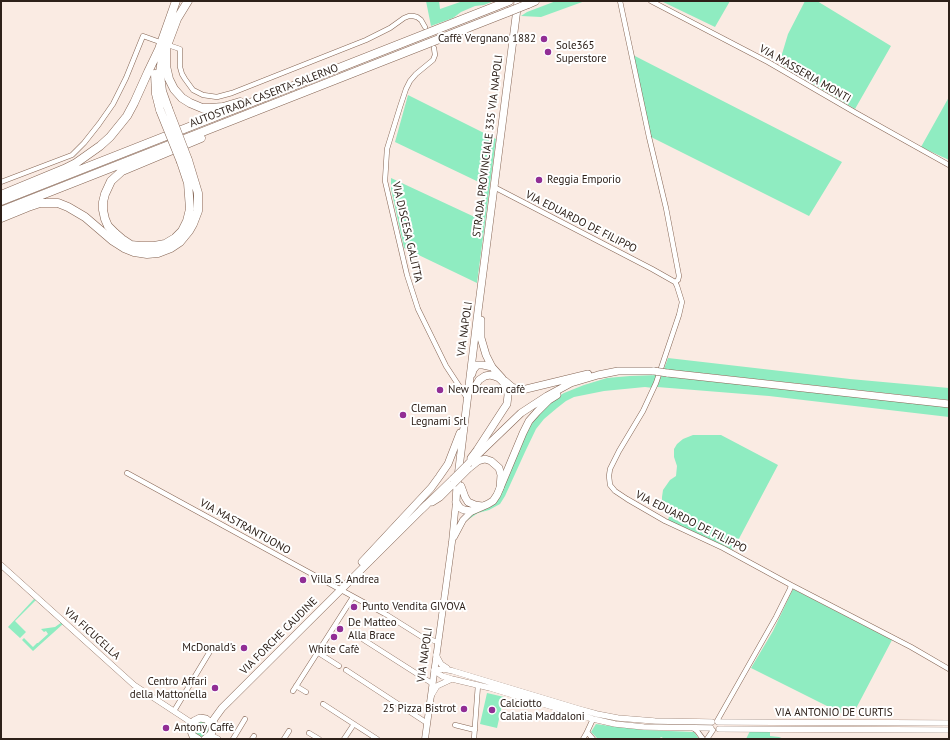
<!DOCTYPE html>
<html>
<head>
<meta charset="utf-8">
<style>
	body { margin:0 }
	#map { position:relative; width:950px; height:740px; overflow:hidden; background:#faebe3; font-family:"PT Sans",sans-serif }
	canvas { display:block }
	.frame { position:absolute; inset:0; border:2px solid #2d2019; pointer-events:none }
</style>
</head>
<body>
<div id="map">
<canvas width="950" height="740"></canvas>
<div class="frame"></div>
</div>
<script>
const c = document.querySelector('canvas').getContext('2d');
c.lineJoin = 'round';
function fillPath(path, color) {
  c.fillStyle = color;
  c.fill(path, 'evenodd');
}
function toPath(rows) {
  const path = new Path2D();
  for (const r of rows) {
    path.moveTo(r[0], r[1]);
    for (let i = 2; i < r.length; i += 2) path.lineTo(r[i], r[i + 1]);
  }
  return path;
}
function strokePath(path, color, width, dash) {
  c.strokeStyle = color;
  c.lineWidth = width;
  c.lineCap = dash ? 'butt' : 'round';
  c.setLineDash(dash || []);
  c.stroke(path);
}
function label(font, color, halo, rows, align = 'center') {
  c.font = font + ' "PT Sans",sans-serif';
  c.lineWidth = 4;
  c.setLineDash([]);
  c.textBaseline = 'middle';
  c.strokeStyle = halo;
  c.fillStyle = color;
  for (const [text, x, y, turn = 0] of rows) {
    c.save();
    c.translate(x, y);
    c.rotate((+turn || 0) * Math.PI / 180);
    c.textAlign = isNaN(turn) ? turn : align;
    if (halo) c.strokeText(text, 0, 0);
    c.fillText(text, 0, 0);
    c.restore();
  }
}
fillPath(toPath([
	[426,1,439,1,440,9,463,1,494,1,484,5,475,6,461,12,453,18,431,26],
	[556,1,585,1,541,17,521,16,527,12],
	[661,1,730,1,715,27],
	[805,1,817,1,891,46,855,109,779,64,788,34],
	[633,55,842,162,809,216,651,137],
	[408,95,496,139,477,283,404,248,391,189,391,178,479,219,485,185,395,142],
	[949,97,949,160,921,147],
	[668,358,850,379,949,388,949,400,664,369],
	[658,375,653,388,645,387,604,391,574,397,566,401,557,408,544,419,536,429,525,452,505,496,500,504,489,510,478,513,466,521,463,525,466,519,471,514,486,508,532,421,549,402,564,393,584,385,607,378,630,376],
	[661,376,949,407,949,417,769,396,657,387],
	[693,435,721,435,778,465,733,550,668,520,671,510,671,507,668,503,662,501,662,497,663,490,670,480,676,476,677,466,674,457,674,449,677,444,683,439],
	[793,589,892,640,851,718,751,668,773,631],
	[34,599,36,600,15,621,26,632,20,638,8,627],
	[62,622,63,624,33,651,22,640,24,638,33,647,37,643,38,643,48,634,46,631,44,632,41,629,55,627],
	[487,693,504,697,497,728,480,724],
	[200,720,204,720,209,726,209,732,204,736,202,737,196,736,193,727],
	[596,724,610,726,645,730,694,732,699,739,665,739,661,737,659,739,598,739,591,732],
	[750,731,770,732,770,736,779,737,784,739,746,739]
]), '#8fecc1');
const minor = toPath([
	[620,1,649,137,666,208,679,276,678,280,675,282],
	[651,1,768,62,856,113,949,165],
	[171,46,180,49,180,67,182,74,185,79,193,90,203,95,217,97,232,93,366,40,390,28,404,18,409,16,413,16,417,17,421,20,425,27],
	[434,48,435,55,433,60,416,74,410,81,406,89,400,107,387,149,385,181,407,275,418,309,446,366,467,398],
	[1,182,72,155,84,143,99,124,113,104,126,78,143,36,157,41],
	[494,187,652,269,675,282,677,286,682,302,679,315,656,383,643,411,619,451,610,469,609,476,610,485,615,491,627,499,665,521,723,548,791,585,911,647,949,669],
	[127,473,387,615,422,637,438,642],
	[364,640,433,684],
	[317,652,339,666],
	[346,670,427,723],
	[296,686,306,692],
	[293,691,353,597],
	[323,704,377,739],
	[174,711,212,648],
	[717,721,776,617,790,589,791,585],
	[455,725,475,730],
	[693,728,697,731,703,739],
	[309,733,319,739],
	[233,739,245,719],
	[252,739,254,736],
	[284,739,289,731],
	[344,739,354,724],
	[474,739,478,685],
	[583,739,587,732],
	[593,739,587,732,593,719],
	[707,739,713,730]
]);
const tertiary = toPath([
	[1,565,134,685,192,723],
	[436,655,441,664,447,668],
	[434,670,442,676,452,679,490,688,593,719,615,724,644,727,711,728],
	[434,670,444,669,453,671,579,709,597,714,618,718,655,721,712,722],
	[431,696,437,686,439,685,452,679],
	[718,722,949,723],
	[719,729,949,730],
	[210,735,218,739]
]);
const secondary = toPath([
	[454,537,463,520,472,511],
	[425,739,452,542,456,502]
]);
const primary = toPath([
	[481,320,481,338,486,355,492,367,502,378],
	[472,374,473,370,477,365,483,365,492,367],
	[471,458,477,450,503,410,507,404,508,395,507,389,503,382,499,378,494,376,490,375,485,376,479,380,473,390],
	[461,486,465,497,468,502,475,505,482,506],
	[432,502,440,497,453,484],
	[456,502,457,485,477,319,518,1],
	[456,502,460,508,464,510,472,511,488,504,493,501,497,495,500,488,501,475,499,468,491,461,485,459,478,461,468,469],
	[362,562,431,488,439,477,448,464,460,433],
	[212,726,214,719,222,708,422,509,426,505],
	[198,739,193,736,192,734,190,728,192,723,194,721,200,718,206,719,211,723,212,726,212,732,210,735,205,739]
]);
const trunk = toPath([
	[667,373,949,404],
	[505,381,512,387,522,390,588,374],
	[469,463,521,413,547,396,571,383,598,375,618,371,654,371],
	[500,488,523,433,529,421,537,412,549,400,557,395],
	[422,509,453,479]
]);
const motorway = toPath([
	[528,4,535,1],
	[166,47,166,66,169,79,174,89,182,98,190,103,202,108,210,108,223,107,240,102],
	[159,49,176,1],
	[155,74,156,94,160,110],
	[168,108,162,91,161,83,160,72,162,59,177,19,188,1],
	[181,162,188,183,190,209,187,221,182,231,175,238,165,244,154,246,140,246,131,245,122,239,115,233,108,226,105,219,103,210,103,202,105,194,111,181,122,171,201,138],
	[1,195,64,169,76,163,100,146,110,137,127,116,134,103,148,72,161,45],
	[1,201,509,1],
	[1,211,508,12],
	[1,218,28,207,40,203,58,203,68,207,85,217,113,241,124,248,134,252,147,254,158,253,171,248,180,242,189,231,193,224,198,211,198,193,188,160]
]);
strokePath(minor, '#856554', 5.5);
strokePath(tertiary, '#856554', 6);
strokePath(secondary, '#856554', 7);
strokePath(primary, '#856554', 8);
strokePath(trunk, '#856554', 8);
strokePath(motorway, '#856554', 9);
strokePath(minor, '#fff', 4.5);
strokePath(tertiary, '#fff', 5.5);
strokePath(secondary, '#fff', 6);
strokePath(primary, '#fff', 7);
strokePath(trunk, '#fff', 7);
strokePath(motorway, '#fff', 8);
const primaryBridge = toPath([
	[453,484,468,469]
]);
const trunkBridge = toPath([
	[654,371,667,373],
	[453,479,469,463]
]);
const motorwayBridge = toPath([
	[508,12,528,4],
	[168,108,188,160],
	[160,110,181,162]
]);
strokePath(primaryBridge, '#856554', 8, []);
strokePath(trunkBridge, '#856554', 8, []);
strokePath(motorwayBridge, '#856554', 9, []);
strokePath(primaryBridge, '#fff', 7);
strokePath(trunkBridge, '#fff', 7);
strokePath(motorwayBridge, '#fff', 8);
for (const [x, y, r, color] of [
	[544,39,4,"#912e95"],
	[548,52,4,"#912e95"],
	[539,180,4,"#912e95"],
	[440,390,4,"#912e95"],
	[403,415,4,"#912e95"],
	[303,580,4,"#912e95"],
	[354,607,4,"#912e95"],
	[340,629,4,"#912e95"],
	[334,637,4,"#912e95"],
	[244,648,4,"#912e95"],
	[215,688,4,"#912e95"],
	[464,709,4,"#912e95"],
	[492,710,4,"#912e95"],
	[166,728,4,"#912e95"]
]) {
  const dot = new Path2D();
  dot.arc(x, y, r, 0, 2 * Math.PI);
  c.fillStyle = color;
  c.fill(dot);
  strokePath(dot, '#fff', 1.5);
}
label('11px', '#2d2019', '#fff', [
	["Caffè Vergnano 1882",536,39,"right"],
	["Sole365",556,46],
	["Superstore",556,59],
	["Reggia Emporio",547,180],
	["New Dream cafè",448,390],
	["Cleman",411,409],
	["Legnami Srl",411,422],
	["Villa S. Andrea",311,580],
	["Punto Vendita GIVOVA",362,607],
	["De Matteo",348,623],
	["Alla Brace",348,636],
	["McDonald's",236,648,"right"],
	["White Cafè",334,650,"center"],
	["Centro Affari",207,682,"right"],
	["della Mattonella",207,695,"right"],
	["Calciotto",500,704],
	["Calatia Maddaloni",500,717],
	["25 Pizza Bistrot",456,709,"right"],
	["Antony Caffè",174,728]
], 'left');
label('11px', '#2d2019', '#fff', [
	["VIA MASSERIA MONTI",805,74,30],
	["AUTOSTRADA CASERTA-SALERNO",264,96,-21],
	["STRADA PROVINCIALE 335 VIA NAPOLI",488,146,-83],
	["VIA EDUARDO DE FILIPPO",581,222,27],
	["VIA DISCESA GALITTA",407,232,77],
	["VIA NAPOLI",465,329,-82],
	["VIA EDUARDO DE FILIPPO",691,522,27],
	["VIA MASTRANTUONO",245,527,29],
	["VIA FICUCELLA",92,634,42],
	["VIA FORCHE CAUDINE",279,636,-45],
	["VIA NAPOLI",425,655,-82],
	["VIA ANTONIO DE CURTIS",834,713]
]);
</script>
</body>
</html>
